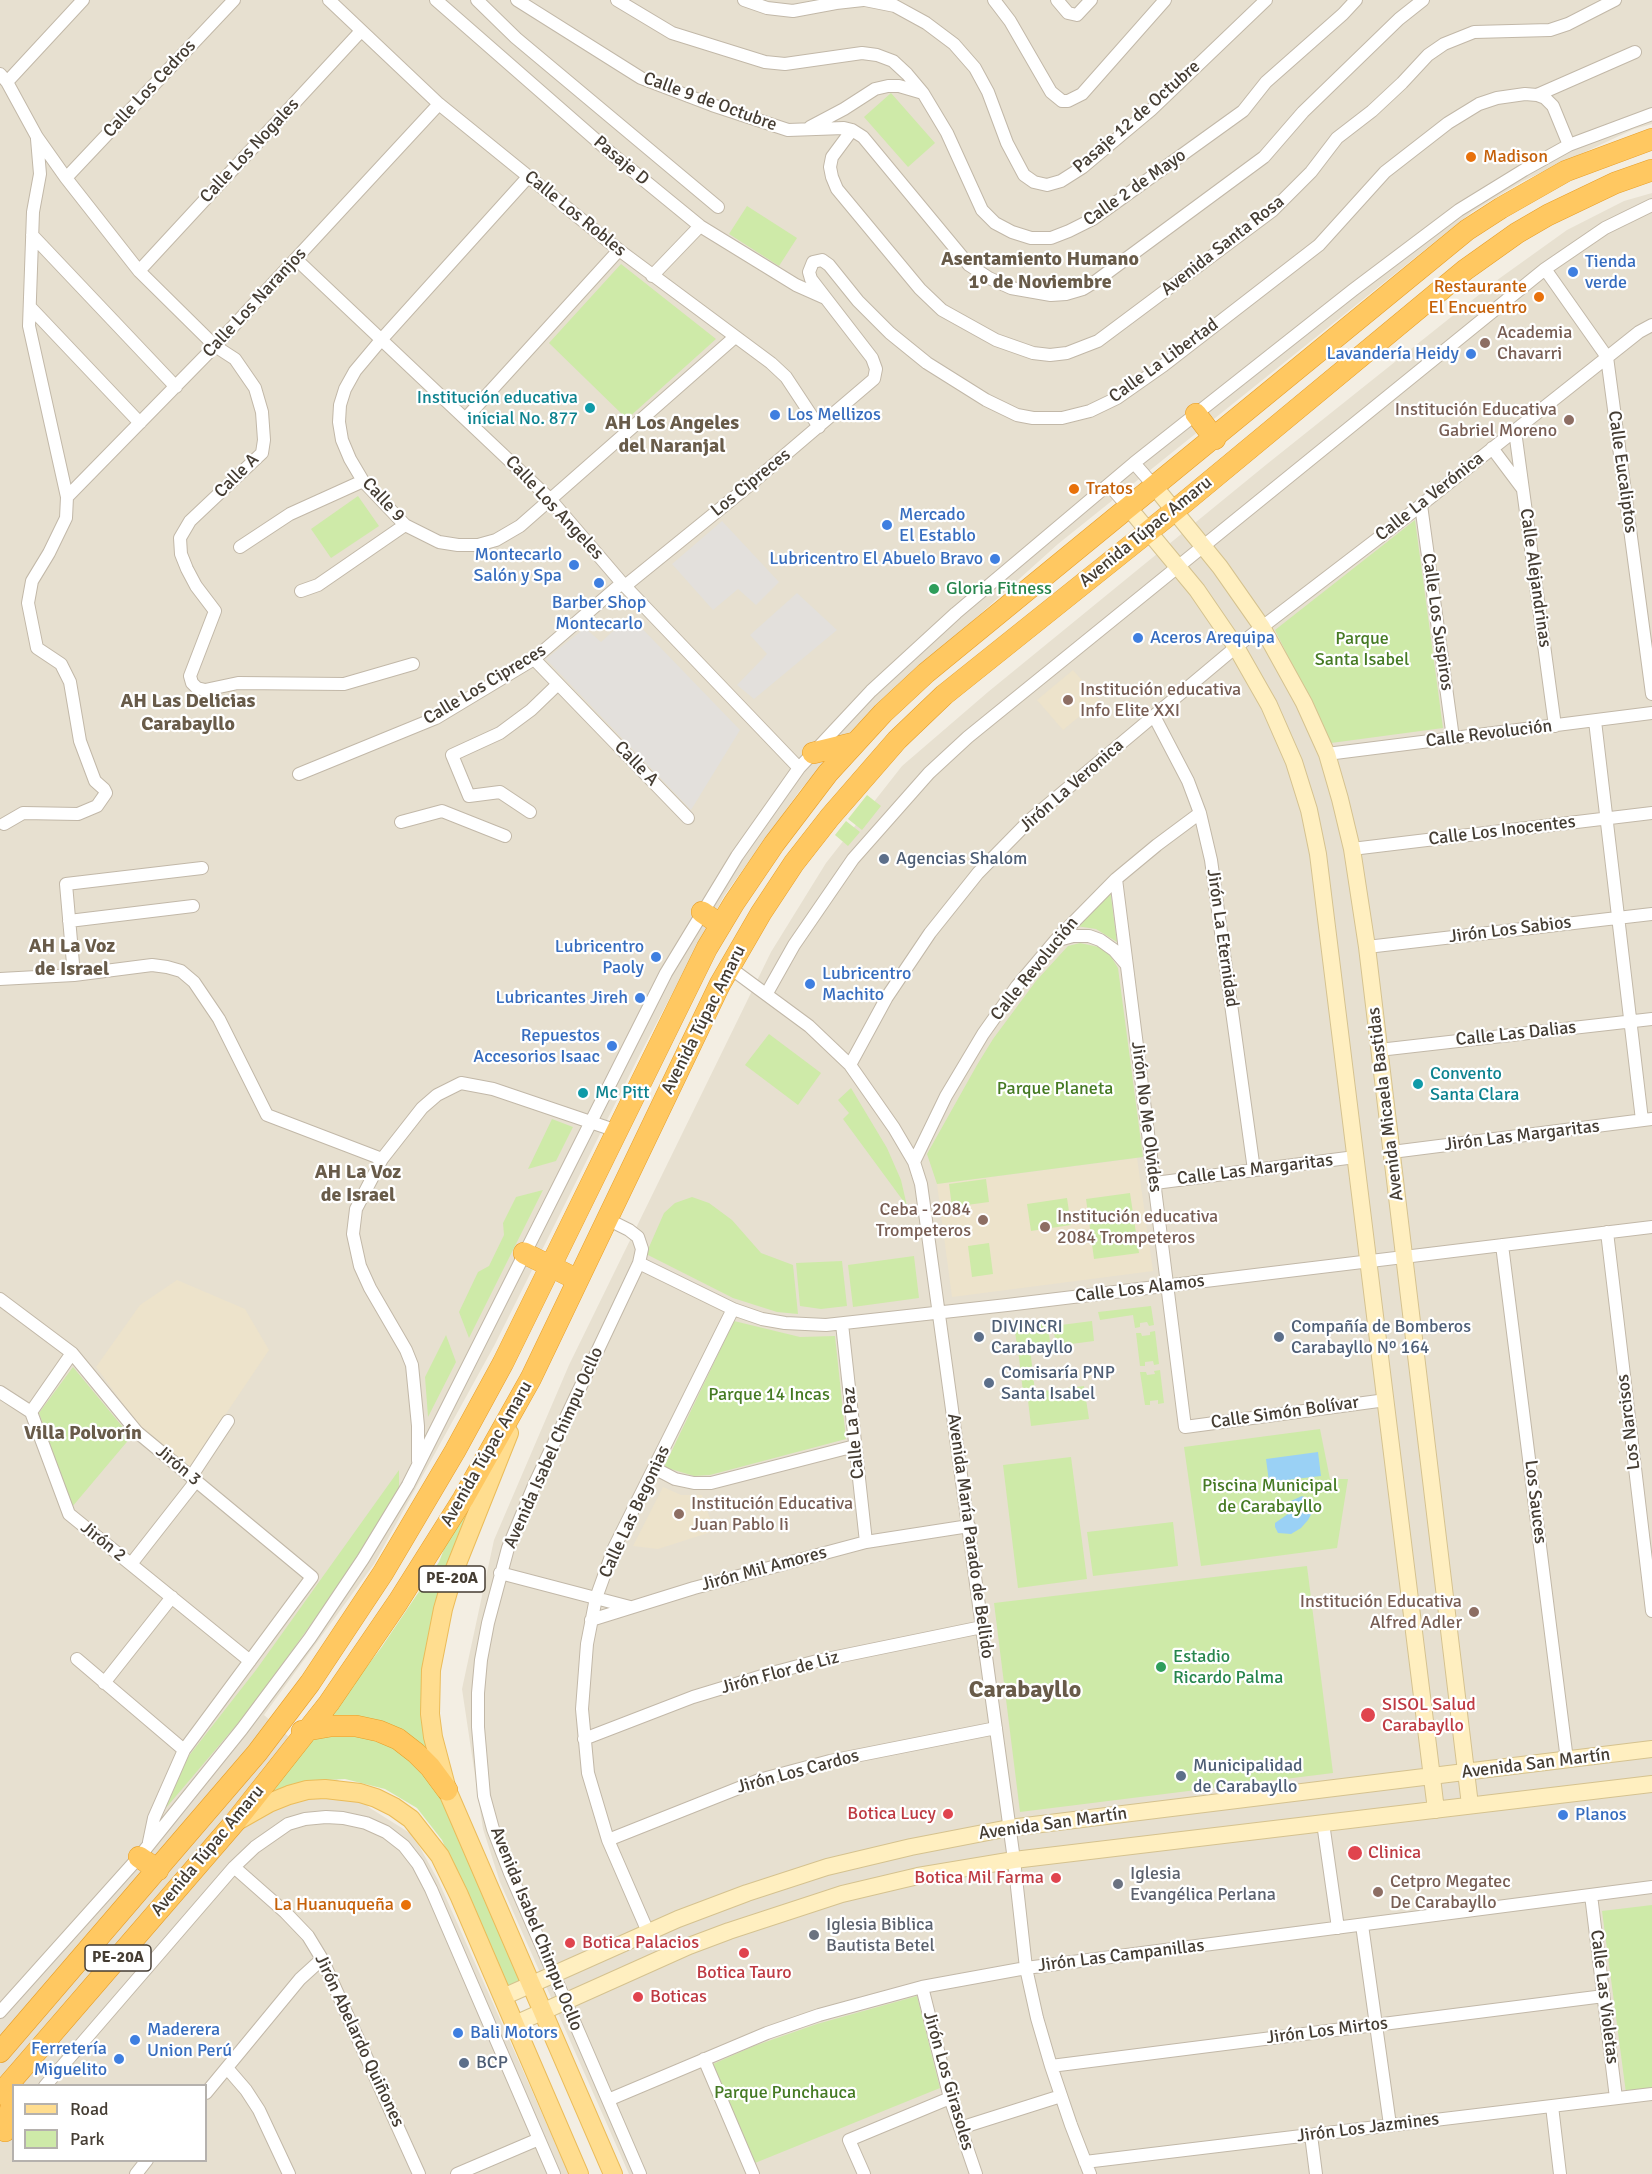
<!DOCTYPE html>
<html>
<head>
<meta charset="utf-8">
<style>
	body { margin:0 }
	#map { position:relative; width:1652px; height:2174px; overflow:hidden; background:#f3eee3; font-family:Signika,sans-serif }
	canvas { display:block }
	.legend { position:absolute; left:12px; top:2084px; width:195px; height:78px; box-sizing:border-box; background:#fff; border:2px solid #b5b1ad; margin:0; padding:8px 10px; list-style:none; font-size:18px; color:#453d33 }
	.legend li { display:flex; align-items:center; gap:12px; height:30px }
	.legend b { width:30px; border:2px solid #b5b1ad }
</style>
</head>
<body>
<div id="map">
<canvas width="1652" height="2174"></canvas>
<ul class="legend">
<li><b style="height:8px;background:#ffdd8f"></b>Road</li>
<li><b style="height:16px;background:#ceeaa8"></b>Park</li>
</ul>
</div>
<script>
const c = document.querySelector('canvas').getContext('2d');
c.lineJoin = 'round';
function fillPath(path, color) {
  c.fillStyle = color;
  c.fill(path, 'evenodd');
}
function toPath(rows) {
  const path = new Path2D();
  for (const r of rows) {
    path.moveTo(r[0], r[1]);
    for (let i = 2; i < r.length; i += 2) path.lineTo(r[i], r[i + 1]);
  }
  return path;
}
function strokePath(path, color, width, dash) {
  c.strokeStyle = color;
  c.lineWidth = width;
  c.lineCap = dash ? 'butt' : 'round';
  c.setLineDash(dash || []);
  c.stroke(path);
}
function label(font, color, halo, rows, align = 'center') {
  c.font = font + ' Signika,sans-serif';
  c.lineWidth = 4.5;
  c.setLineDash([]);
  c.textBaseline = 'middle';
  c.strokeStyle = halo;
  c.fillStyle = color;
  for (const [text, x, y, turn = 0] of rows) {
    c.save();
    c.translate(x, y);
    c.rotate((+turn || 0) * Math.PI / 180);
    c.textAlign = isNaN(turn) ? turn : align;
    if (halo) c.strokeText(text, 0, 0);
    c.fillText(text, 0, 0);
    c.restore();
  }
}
fillPath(toPath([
	[0,0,1652,0,1652,124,1634,129,1523,181,1472,212,1058,544,878,706,801,789,724,896,638,1058,494,1346,374,1564,264,1715,370,1808,413,1835,438,1880,569,2174,0,2174],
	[14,2086,206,2086,206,2160,14,2160],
	[1652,193,1652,2174,629,2174,500,1882,483,1829,462,1689,494,1540,569,1365,771,952,826,863,902,766,988,692,1267,464,1500,278,1567,230,1624,201]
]), '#e7e0d0');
fillPath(toPath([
	[1073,670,1099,700,1063,730,1037,700],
	[1137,1158,1153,1271,952,1297,937,1184],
	[177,1280,245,1309,269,1350,190,1467,143,1431,96,1367,140,1305],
	[663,1487,681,1495,702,1495,714,1531,658,1549,633,1546]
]), '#ede3cb');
fillPath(toPath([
	[891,93,935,143,908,167,864,117],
	[747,206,797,238,779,266,729,234],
	[621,264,716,339,627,419,549,343],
	[358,496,379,526,331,558,311,529],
	[1415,520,1443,728,1331,743,1275,630],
	[867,795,881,806,862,830,848,819],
	[846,821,860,832,848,846,835,835],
	[1110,890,1117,942,1096,929,1076,926],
	[1080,943,1099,947,1110,955,1118,968,1143,1157,937,1184,927,1154,977,1065,993,1039,1036,981,1068,946],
	[769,1034,821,1073,798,1105,745,1065],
	[851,1088,887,1148,901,1180,907,1206,843,1119,849,1113,838,1100],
	[552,1119,573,1127,556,1161,528,1169],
	[986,1179,989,1202,952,1207,949,1184],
	[543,1190,469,1338,459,1312,478,1272,489,1266,504,1235,503,1223,516,1197],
	[1130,1193,1139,1253,1094,1259,1086,1199],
	[692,1197,709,1203,732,1220,761,1253,793,1265,798,1314,777,1312,733,1298,646,1254,664,1213,675,1203],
	[1067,1198,1071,1225,1031,1231,1027,1204],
	[989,1243,993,1274,972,1277,968,1246],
	[914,1256,919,1298,853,1307,848,1265],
	[842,1261,847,1306,821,1309,800,1306,796,1263],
	[1151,1306,1154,1325,1149,1326,1147,1322,1140,1323,1140,1327,1135,1328,1133,1315,1100,1320,1098,1312],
	[1047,1319,1050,1342,1017,1346,1014,1324],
	[734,1321,800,1337,835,1336,846,1439,710,1475,694,1476,664,1467],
	[1092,1321,1094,1341,1056,1346,1053,1326],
	[1155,1331,1159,1364,1154,1365,1153,1361,1145,1362,1145,1366,1140,1366,1136,1333,1141,1333,1142,1336,1150,1335,1150,1332],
	[446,1335,456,1362,428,1417,425,1377],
	[1030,1348,1035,1392,1084,1386,1089,1419,1031,1426,1027,1392,1023,1392,1018,1349],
	[73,1367,131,1437,72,1507,39,1413],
	[1160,1370,1164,1403,1158,1404,1158,1400,1150,1401,1150,1405,1145,1405,1140,1372,1146,1372,1147,1375,1155,1374,1154,1371],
	[1320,1429,1330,1479,1348,1479,1337,1548,1201,1566,1184,1447],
	[1071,1457,1087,1579,1018,1588,1003,1465],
	[399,1470,399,1492,337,1588,250,1709,165,1809,188,1757,256,1670],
	[463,1515,466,1518,443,1580,431,1756,328,1717,381,1648,439,1562,456,1518],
	[1173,1522,1178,1566,1093,1576,1087,1532],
	[1307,1566,1333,1773,1020,1812,994,1603],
	[355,1734,397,1749,430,1782,448,1809,521,1981,506,1986,442,1840,417,1808,385,1789,345,1779,306,1781,272,1792,314,1737],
	[1652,1905,1652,2090,1626,2093,1602,1911],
	[917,1996,940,2088,755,2163,713,2064,754,2046,817,2024]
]), '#ceeaa8');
fillPath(toPath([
	[722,521,779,582,756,605,738,589,713,610,672,564],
	[797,593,837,630,754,699,737,685,767,654,750,635],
	[630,616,740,730,691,810,546,659,585,628,601,642]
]), '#e3e0dc');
fillPath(toPath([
	[1318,1452,1321,1476,1269,1482,1266,1459],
	[1302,1496,1311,1500,1312,1503,1313,1511,1308,1520,1301,1528,1291,1534,1278,1533,1275,1527,1275,1523,1288,1514,1289,1505,1291,1501]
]), '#9ad1f5');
const street = toPath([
	[329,0,439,104,619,250,771,363,786,377,819,427],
	[436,0,612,154,700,226,796,285,823,297],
	[477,0,516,38,718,207],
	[517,0,641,78,712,105,788,130,844,128,852,130,863,137,969,265,989,278,1011,288,1051,295,1066,294,1083,289,1096,281,1264,157,1303,112,1399,19,1423,0],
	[617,0,672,33,765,62,785,64,862,53,877,55,893,61,907,74,923,93],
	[744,0,767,8,793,11,836,3,863,0],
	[865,0,895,6,926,23,954,44,975,68,988,92,1007,143,1024,175,1034,182,1047,185,1061,181,1083,167,1151,110,1266,0],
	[994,0,1010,21,1051,92,1062,101,1068,101,1082,94,1165,0],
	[1057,0,1068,13,1077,15,1091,0],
	[0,74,7,82,37,137,66,178,139,271,215,346,235,359,255,388,262,412,264,440,262,453,190,521,180,538,181,554,187,569,196,586,215,611,190,676,192,683,197,688,205,690,238,683,344,684,413,664],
	[7,82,83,0],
	[1537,95,1635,52],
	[810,127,844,109,875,89,888,86,899,86,923,93,947,133,982,210,995,223,1012,232,1031,238,1051,238,1069,231,1093,219,1243,111,1266,82,1343,14,1356,0],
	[852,130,832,157,830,167,832,177,837,189,920,289,942,310,996,340,1033,353,1050,355,1067,353,1098,341,1272,211,1311,172,1337,138,1372,111,1402,83,1428,55,1444,44,1474,32,1550,30,1568,24,1615,0],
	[529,176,381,340,355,371,345,389,340,405,339,422,342,440,350,459,363,481,405,525,439,542,458,545,478,545,496,540,520,526,735,337],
	[66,178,234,0],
	[32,235,176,387],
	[297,260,550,499,622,583,799,768],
	[1545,269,1607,357,1652,694],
	[139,271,361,31],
	[652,276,700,226],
	[30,307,140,423],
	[466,418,619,250],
	[1515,431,1555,726],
	[1492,448,1522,488],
	[1134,463,1155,487],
	[1109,485,1129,508],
	[67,497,215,346,439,104],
	[1421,505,1453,738],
	[240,547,290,514,363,481],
	[625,586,752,483,874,379,876,369,872,358,811,279,809,272,813,262,822,260,829,265,858,301,890,333,927,363,986,400,1017,415,1033,418,1062,418,1090,411,1117,398,1164,365,1319,245,1385,172,1448,123,1479,104,1497,98,1525,94,1537,95,1545,98,1553,106,1569,145],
	[301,591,318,585,405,525],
	[534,659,688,818],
	[1154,716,1188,781,1200,813,1211,860,1254,1170],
	[1595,721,1642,1120],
	[1327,754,1652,713],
	[299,774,436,718,534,659,622,583],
	[530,812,500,792,469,796,452,755,500,733,531,710,558,684],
	[401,822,442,811,505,836],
	[4,824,23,813,78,814,97,806,106,793,104,789,95,781,80,741,70,682,61,664,37,648,28,603,32,581,49,553,66,518,67,497,29,326,33,212,40,174,37,139],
	[1352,849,1652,813],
	[1116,879,1185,1427,1386,1400],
	[69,921,193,906],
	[1055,941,1073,936,1089,936,1100,940,1114,950,1126,964],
	[1367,947,1652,914],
	[729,967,809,1026,850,1065,894,1128,914,1162,921,1184,1014,1860,1026,1968,1037,2018,1051,2066,1071,2125,1090,2174],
	[74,975,66,884,202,868],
	[0,979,74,975,152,965,167,967,181,971,194,982,219,1019,267,1115,382,1159,422,1108,437,1095,461,1083,493,1089,617,1131],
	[767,993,794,945,853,859,929,773,968,737,1545,269,1605,228,1652,205],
	[1379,1050,1652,1019],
	[850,1065,887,997,930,933,978,873,1032,818,1236,647,1411,513,1639,332,1652,325],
	[1392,1152,1652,1119],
	[382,1159,356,1209,353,1234,360,1266,370,1288,406,1350,412,1365,418,1426,418,1461],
	[914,1162,946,1096,983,1034,1017,986,1055,941,1116,879,1157,845,1200,813],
	[1155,1183,1355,1157],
	[607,1219,629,1230,638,1237,642,1249,639,1263,535,1483,508,1548,488,1623,481,1660,478,1693,478,1727,484,1796,493,1829,510,1873,640,2174],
	[1607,1232,1652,1611],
	[1502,1245,1567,1760],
	[639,1263,733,1309,762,1319,785,1323,826,1325,1007,1305,1652,1227],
	[0,1299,72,1353,137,1432,312,1577,184,1750,154,1818,149,1842],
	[842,1324,866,1542],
	[0,1392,31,1412,69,1514,250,1661],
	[31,1412,72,1353],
	[654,1468,675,1479,694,1483,711,1483,855,1446],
	[191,1477,228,1421],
	[131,1564,196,1481],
	[500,1573,630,1607],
	[591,1620,694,1588,866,1542,969,1526],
	[77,1659,184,1750],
	[104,1683,172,1597],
	[584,1739,693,1697,772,1673,817,1661,982,1627],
	[1323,1823,1338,1928],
	[608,1840,759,1780,830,1761,996,1728],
	[234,1867,285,1912,308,1936,322,1959,419,2174],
	[1591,1895,1616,2098],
	[1362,1925,1390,2125],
	[648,1932,608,1840,588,1773,582,1709,587,1644,596,1598,614,1548,733,1309],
	[922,1987,950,2098,976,2174],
	[0,2012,139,1857,242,1729,310,1638,363,1559,408,1485,666,973,737,856,799,768,871,691,956,613,1134,463,1353,290,1459,210,1524,170,1569,145,1652,114],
	[704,2059,753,2174],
	[1051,2066,1604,1996],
	[227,2068,246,2090,259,2110,289,2174],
	[45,2086,234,1867,255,1847,288,1824,305,1819,326,1817,343,1818,366,1823,386,1832,404,1846,418,1864,431,1889,554,2174],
	[206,2093,300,1979,322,1959],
	[608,2100,767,2033,819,2015,922,1987,1026,1968,1652,1887],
	[1552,2106,1560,2174],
	[960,2128,1061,2096],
	[1311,2135,1316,2174],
	[1085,2162,1652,2094],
	[136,2174,147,2160],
	[457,2174,539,2139],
	[864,2174,849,2140,950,2098]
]);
const secondary = toPath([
	[1155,487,1220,567,1262,627,1304,703,1327,754,1340,799,1352,849,1367,947,1470,1805],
	[1129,508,1197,590,1236,647,1269,705,1294,762,1309,810,1318,854,1436,1810],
	[503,1997,678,1919,747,1893,827,1867,911,1847,1009,1828,1652,1749],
	[515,2024,689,1946,729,1931,842,1894,918,1876,1014,1860,1652,1784]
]);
const primary = toPath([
	[509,1433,454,1571,443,1609,431,1670,430,1714,433,1737,447,1790,613,2174],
	[239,1820,269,1803,289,1795,307,1790,325,1789,360,1793,376,1798,394,1807,411,1819,440,1856,459,1895,579,2174]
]);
const highway = toPath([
	[1196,414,1215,439],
	[813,753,854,743],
	[702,912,721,925],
	[524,1253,578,1280],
	[302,1731,331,1726,356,1726,379,1731,398,1739,416,1753,430,1767,447,1790],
	[139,1857,158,1870],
	[0,2052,257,1753,310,1683,383,1573,455,1451,503,1363,707,948,734,903,774,844,828,773,883,713,926,673,1467,230,1501,208,1566,171,1652,139],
	[0,2094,235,1822,329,1703,398,1602,463,1499,531,1378,720,984,761,913,794,863,830,817,897,740,944,695,1174,511,1465,270,1517,233,1548,215,1615,183,1652,170],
	[5,2131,14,2095]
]);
strokePath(street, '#c2b8a8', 14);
strokePath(secondary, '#d5c28f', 18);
strokePath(primary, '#ebbc59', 20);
strokePath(highway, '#e79e28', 22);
strokePath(street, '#fff', 12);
strokePath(secondary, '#ffefc0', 16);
strokePath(primary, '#ffdd8f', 18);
strokePath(highway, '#ffc861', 21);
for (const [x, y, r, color] of [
	[1471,157,6,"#e8710a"],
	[1573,272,6,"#3f7fe0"],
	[1539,297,6,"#e8710a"],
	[1485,343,6,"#8d6e63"],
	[1471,354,6,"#3f7fe0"],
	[590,408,6,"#0f9aa8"],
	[775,415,6,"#3f7fe0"],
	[1569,420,6,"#8d6e63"],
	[1074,489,6,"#e8710a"],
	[887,525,6,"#3f7fe0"],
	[995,559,6,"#3f7fe0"],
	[574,565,6,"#3f7fe0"],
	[599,583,6,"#3f7fe0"],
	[934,589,6,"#2e9e5b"],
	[1138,638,6,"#3f7fe0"],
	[1068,700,6,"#8d6e63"],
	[884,859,6,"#5c6f8a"],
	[656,957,6,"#3f7fe0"],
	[810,984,6,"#3f7fe0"],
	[640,998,6,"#3f7fe0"],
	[612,1046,6,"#3f7fe0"],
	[1418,1084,6,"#0f9aa8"],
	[583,1093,6,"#0f9aa8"],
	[983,1220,6,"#8d6e63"],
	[1045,1227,6,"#8d6e63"],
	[979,1337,6,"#5c6f8a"],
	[1279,1337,6,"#5c6f8a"],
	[989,1383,6,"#5c6f8a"],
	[679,1514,6,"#8d6e63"],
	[1474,1612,6,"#8d6e63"],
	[1161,1667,6,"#2e9e5b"],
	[1368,1715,8,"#e0444e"],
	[1181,1776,6,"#5c6f8a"],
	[948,1814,6,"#e0444e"],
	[1563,1815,6,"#3f7fe0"],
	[1355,1853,8,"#e0444e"],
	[1056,1878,6,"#e0444e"],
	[1118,1884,6,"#6b7280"],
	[1378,1892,6,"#8d6e63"],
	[406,1905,6,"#e8710a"],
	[814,1935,6,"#6b7280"],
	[570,1943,6,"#e0444e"],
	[744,1953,6,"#e0444e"],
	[638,1997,6,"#e0444e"],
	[458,2033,6,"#3f7fe0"],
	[135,2040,6,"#3f7fe0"],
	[119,2059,6,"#3f7fe0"],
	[464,2063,6,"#5c6f8a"]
]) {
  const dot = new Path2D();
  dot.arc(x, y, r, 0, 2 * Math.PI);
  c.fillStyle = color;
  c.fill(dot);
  strokePath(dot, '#fff', 2);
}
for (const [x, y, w] of [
	[452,1579,66],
	[118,1958,66]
]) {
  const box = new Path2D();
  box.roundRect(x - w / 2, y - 13, w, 26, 4.5);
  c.fillStyle = '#fff';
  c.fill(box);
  strokePath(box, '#453d33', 1.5);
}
label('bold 16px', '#453d33', null, [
	["PE-20A",452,1579],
	["PE-20A",118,1958]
]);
label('18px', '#453d33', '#fff', [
	["Calle Los Cedros",150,89,-47],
	["Calle 9 de Octubre",710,102,20],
	["Pasaje 12 de Octubre",1137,117,-41],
	["Calle Los Nogales",250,151,-47],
	["Pasaje D",621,161,40],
	["Calle 2 de Mayo",1135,188,-35],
	["Calle Los Robles",575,214,39],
	["Avenida Santa Rosa",1223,246,-38],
	["Calle Los Naranjos",255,303,-47],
	["Calle La Libertad",1164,361,-36],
	["Calle Eucaliptos",1622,472,82],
	["Calle A",237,476,-45],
	["Los Cipreces",751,483,-39],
	["Calle La Verónica",1430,497,-38],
	["Calle 9",383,500,47],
	["Calle Los Angeles",554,508,47],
	["Avenida Túpac Amaru",1146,532,-39],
	["Calle Alejandrinas",1535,578,82],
	["Calle Los Suspiros",1437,622,82],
	["Calle Los Cipreces",485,685,-31],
	["Calle Revolución",1489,734,-7],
	["Calle A",636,764,46],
	["Jirón La Veronica",1072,786,-41],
	["Calle Los Inocentes",1502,831,-7],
	["Jirón Los Sabios",1510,930,-7],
	["Jirón La Eternidad",1222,938,82],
	["Calle Revolución",1035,969,-51],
	["Avenida Túpac Amaru",704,1020,-63],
	["Calle Las Dalias",1516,1034,-6],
	["Avenida Micaela Bastidas",1386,1104,-97],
	["Jirón No Me Olvides",1146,1117,83],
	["Jirón Las Margaritas",1522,1136,-7],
	["Calle Las Margaritas",1255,1170,-7],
	["Calle Los Alamos",1140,1289,-7],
	["Calle Simón Bolívar",1285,1413,-8],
	["Los Narcisos",1629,1422,-97],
	["Calle La Paz",854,1433,-96],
	["Avenida Isabel Chimpu Ocllo",554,1448,-66],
	["Avenida Túpac Amaru",487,1454,-60],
	["Jirón 3",178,1466,40],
	["Los Sauces",1535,1502,83],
	["Calle Las Begonias",635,1512,-65],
	["Avenida María Parado de Bellido",970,1536,82],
	["Jirón 2",103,1542,39],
	["Jirón Mil Amores",764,1569,-15],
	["Jirón Flor de Liz",780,1673,-15],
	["Avenida San Martín",1536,1764,-7],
	["Jirón Los Cardos",798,1772,-15],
	["Avenida San Martín",1053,1824,-8],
	["Avenida Túpac Amaru",208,1851,-50],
	["Avenida Isabel Chimpu Ocllo",536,1929,68],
	["Jirón Las Campanillas",1121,1956,-7],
	["Calle Las Violetas",1604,1997,83],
	["Jirón Los Mirtos",1327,2031,-7],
	["Jirón Abelardo Quiñones",359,2041,65],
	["Jirón Los Girasoles",948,2081,74],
	["Jirón Los Jazmines",1368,2128,-7]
]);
label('18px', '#c56008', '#fff', [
	["Madison",1483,157],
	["Restaurante",1527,287,"right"],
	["El Encuentro",1527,308,"right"],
	["Tratos",1086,489],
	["La Huanuqueña",394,1905,"right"]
], 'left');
label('18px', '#366cbe', '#fff', [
	["Tienda",1585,262],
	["verde",1585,283],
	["Lavandería Heidy",1459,354,"right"],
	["Los Mellizos",787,415],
	["Mercado",899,515],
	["El Establo",899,536],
	["Montecarlo",562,555,"right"],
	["Salón y Spa",562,576,"right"],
	["Lubricentro El Abuelo Bravo",983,559,"right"],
	["Barber Shop",599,603,"center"],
	["Montecarlo",599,624,"center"],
	["Aceros Arequipa",1150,638],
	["Lubricentro",644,947,"right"],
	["Paoly",644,968,"right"],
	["Lubricentro",822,974],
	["Machito",822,995],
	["Lubricantes Jireh",628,998,"right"],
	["Repuestos",600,1036,"right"],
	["Accesorios Isaac",600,1057,"right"],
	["Planos",1575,1815],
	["Maderera",147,2030],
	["Union Perú",147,2051],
	["Bali Motors",470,2033],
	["Ferretería",107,2049,"right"],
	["Miguelito",107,2070,"right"]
], 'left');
label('18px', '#785e54', '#fff', [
	["Academia",1497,333],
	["Chavarri",1497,354],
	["Institución Educativa",1557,410,"right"],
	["Gabriel Moreno",1557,431,"right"],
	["Institución educativa",1080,690],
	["Info Elite XXI",1080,711],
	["Ceba - 2084",971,1210,"right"],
	["Trompeteros",971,1231,"right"],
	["Institución educativa",1057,1217],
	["2084 Trompeteros",1057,1238],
	["Institución Educativa",691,1504],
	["Juan Pablo Ii",691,1525],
	["Institución Educativa",1462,1602,"right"],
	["Alfred Adler",1462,1623,"right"],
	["Cetpro Megatec",1390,1882],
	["De Carabayllo",1390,1903]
], 'left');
label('18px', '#0d838f', '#fff', [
	["Institución educativa",578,398,"right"],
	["inicial No. 877",578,419,"right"],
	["Convento",1430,1074],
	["Santa Clara",1430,1095],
	["Mc Pitt",595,1093]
], 'left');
label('18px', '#27864d', '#fff', [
	["Gloria Fitness",946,589],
	["Estadio",1173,1657],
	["Ricardo Palma",1173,1678]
], 'left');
label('18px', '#457a23', '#fff', [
	["Parque",1362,639],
	["Santa Isabel",1362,660],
	["Parque Planeta",1055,1089],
	["Parque 14 Incas",769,1395],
	["Piscina Municipal",1270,1486],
	["de Carabayllo",1270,1507],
	["Parque Punchauca",785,2093]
]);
label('18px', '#4e5e75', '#fff', [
	["Agencias Shalom",896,859],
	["DIVINCRI",991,1327],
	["Carabayllo",991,1348],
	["Compañía de Bomberos",1291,1327],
	["Carabayllo Nº 164",1291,1348],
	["Comisaría PNP",1001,1373],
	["Santa Isabel",1001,1394],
	["Municipalidad",1193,1766],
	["de Carabayllo",1193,1787],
	["BCP",476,2063]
], 'left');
label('18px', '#be3a42', '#fff', [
	["SISOL Salud",1382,1705],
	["Carabayllo",1382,1726],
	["Botica Lucy",936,1814,"right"],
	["Clinica",1368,1853],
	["Botica Mil Farma",1044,1878,"right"],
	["Botica Palacios",582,1943],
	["Botica Tauro",744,1973,"center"],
	["Boticas",650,1997]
], 'left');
label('18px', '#5b616d', '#fff', [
	["Iglesia",1130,1874],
	["Evangélica Perlana",1130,1895],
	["Iglesia Biblica",826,1925],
	["Bautista Betel",826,1946]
], 'left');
label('bold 20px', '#685b49', '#fff', [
	["Asentamiento Humano",1040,260],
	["1º de Noviembre",1040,283],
	["AH Los Angeles",672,424],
	["del Naranjal",672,447],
	["AH Las Delicias",188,702],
	["Carabayllo",188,725],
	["AH La Voz",72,947],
	["de Israel",72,970],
	["AH La Voz",358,1173],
	["de Israel",358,1196],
	["Villa Polvorín",83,1434]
]);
label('bold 24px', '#685b49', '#fff', [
	["Carabayllo",1025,1691]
]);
</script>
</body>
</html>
